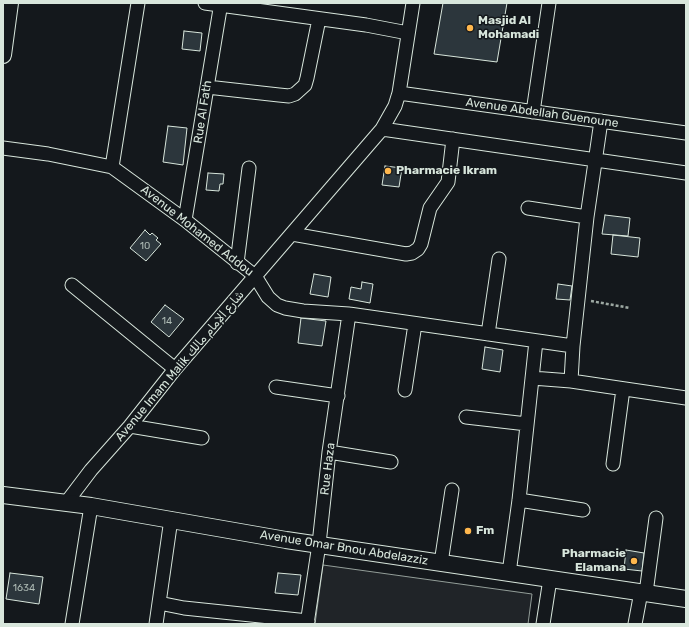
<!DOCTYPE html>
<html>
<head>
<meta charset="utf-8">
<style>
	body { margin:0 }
	#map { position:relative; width:689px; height:627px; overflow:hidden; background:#14181c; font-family:Rubik,sans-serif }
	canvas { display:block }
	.frame { position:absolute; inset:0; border:4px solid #d8e6dc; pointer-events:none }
</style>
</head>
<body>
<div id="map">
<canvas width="689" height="627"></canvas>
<div class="frame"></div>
</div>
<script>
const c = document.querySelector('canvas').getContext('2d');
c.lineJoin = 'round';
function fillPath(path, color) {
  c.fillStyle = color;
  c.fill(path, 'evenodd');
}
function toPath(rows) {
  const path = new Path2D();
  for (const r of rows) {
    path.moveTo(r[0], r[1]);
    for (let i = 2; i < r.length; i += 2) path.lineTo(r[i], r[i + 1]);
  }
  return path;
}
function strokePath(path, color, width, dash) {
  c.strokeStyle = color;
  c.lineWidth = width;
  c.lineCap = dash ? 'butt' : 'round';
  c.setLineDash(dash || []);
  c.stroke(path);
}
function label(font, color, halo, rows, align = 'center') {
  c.font = font + ' Rubik,Cairo,sans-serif';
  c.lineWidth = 3;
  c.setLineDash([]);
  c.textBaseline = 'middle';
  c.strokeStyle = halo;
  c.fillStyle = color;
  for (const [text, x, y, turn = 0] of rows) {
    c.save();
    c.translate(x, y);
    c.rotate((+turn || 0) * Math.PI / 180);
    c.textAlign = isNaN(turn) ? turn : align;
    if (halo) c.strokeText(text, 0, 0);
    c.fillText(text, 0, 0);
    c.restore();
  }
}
const green = toPath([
	[323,565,532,594,528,624,315,624,323,565]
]);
fillPath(green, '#202428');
strokePath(green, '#939e99', 1);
const building = toPath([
	[443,3,507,3,497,62,434,54,443,3],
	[184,31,202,33,200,51,182,49,184,31],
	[168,126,187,128,183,165,163,162,168,126],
	[385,166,402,168,399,187,382,185,385,166],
	[208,173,224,174,223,184,220,184,219,191,206,190,208,173],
	[605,215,630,218,628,236,602,234,605,215],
	[145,230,150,235,152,233,158,238,156,240,161,244,146,261,130,248,145,230],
	[613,235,640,238,638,257,611,254,613,235],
	[314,274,331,277,328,297,310,294,314,274],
	[362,282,373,284,370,303,349,299,351,287,361,289,362,282],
	[558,284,572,286,570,300,556,299,558,284],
	[165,305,184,319,169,337,151,322,165,305],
	[301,318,326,321,322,346,298,343,301,318],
	[485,347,503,350,500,372,482,369,485,347],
	[626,550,644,553,642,571,624,569,626,550],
	[10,573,43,577,39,604,6,599,10,573],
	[278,573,301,575,298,595,275,593,278,573]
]);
fillPath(building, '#2c363c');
strokePath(building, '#d8e6dc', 1);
const minor = toPath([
	[205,3,366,25,408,33],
	[207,87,279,95,289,96,295,94,305,85,307,78,319,19],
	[399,93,686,133],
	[533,112,549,3],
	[382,129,686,173],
	[3,148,48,154,112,167,185,220,255,276,268,297,277,305,285,308,303,311,349,314,573,346],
	[112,167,138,3],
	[528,208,587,217],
	[185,220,221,3],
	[292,234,406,254,412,253,418,249,421,244,430,208,448,182,453,139],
	[237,263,249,168],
	[72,285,175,369],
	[488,334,499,259],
	[532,378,571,381,686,398],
	[571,381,573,346,587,217,601,121],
	[276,387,338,396],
	[405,390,415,324],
	[466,417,527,424],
	[130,426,202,438],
	[329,452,391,462],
	[613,464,623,389],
	[519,500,583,510],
	[66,503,91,470,130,426,175,369,382,129,395,106,399,93,413,3],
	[441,563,452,490],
	[509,573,519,500,536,341],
	[646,593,656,518],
	[159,603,184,608,308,621],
	[72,624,91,506],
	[156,624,171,519],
	[307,624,319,544,329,452,349,314],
	[543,624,550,579],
	[635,624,641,592]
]);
const tertiary = toPath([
	[3,55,10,3],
	[3,495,91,506,286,540,686,599]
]);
strokePath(minor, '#d8e6dc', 15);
strokePath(tertiary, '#d8e6dc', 18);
strokePath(toPath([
	[591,301,630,308]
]), '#9da8a2', 2.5, [3, 2]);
strokePath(minor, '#14181c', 13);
strokePath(tertiary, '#14181c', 16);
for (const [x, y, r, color] of [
	[470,28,4,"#ffb74d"],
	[388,171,4,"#ffb74d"],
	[468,531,4,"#ffb74d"],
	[634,561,4,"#ffb74d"]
]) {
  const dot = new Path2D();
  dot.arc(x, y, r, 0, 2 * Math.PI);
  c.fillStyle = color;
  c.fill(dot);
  strokePath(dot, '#14181c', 1.5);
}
label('10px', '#adbab4', null, [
	["10",145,246],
	["14",167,321],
	["1634",24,588]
]);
label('bold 12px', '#d8e6dc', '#14181c', [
	["Masjid Al",478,21],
	["Mohamadi",478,35],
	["Pharmacie Ikram",396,171],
	["Fm",476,531],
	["Pharmacie",626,554,"right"],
	["Elamana",626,568,"right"]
], 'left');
label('12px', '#d8e6dc', '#14181c', [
	["Rue Al Fath",203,112,-81],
	["Avenue Abdellah Guenoune",542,113,8],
	["Avenue Mohamed Addou",197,231,38],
	["Avenue Imam Malik شارع الإمام مالك",180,366,-50],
	["Rue Haza",328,469,-83],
	["Avenue Omar Bnou Abdelazziz",344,548,9]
]);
</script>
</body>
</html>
